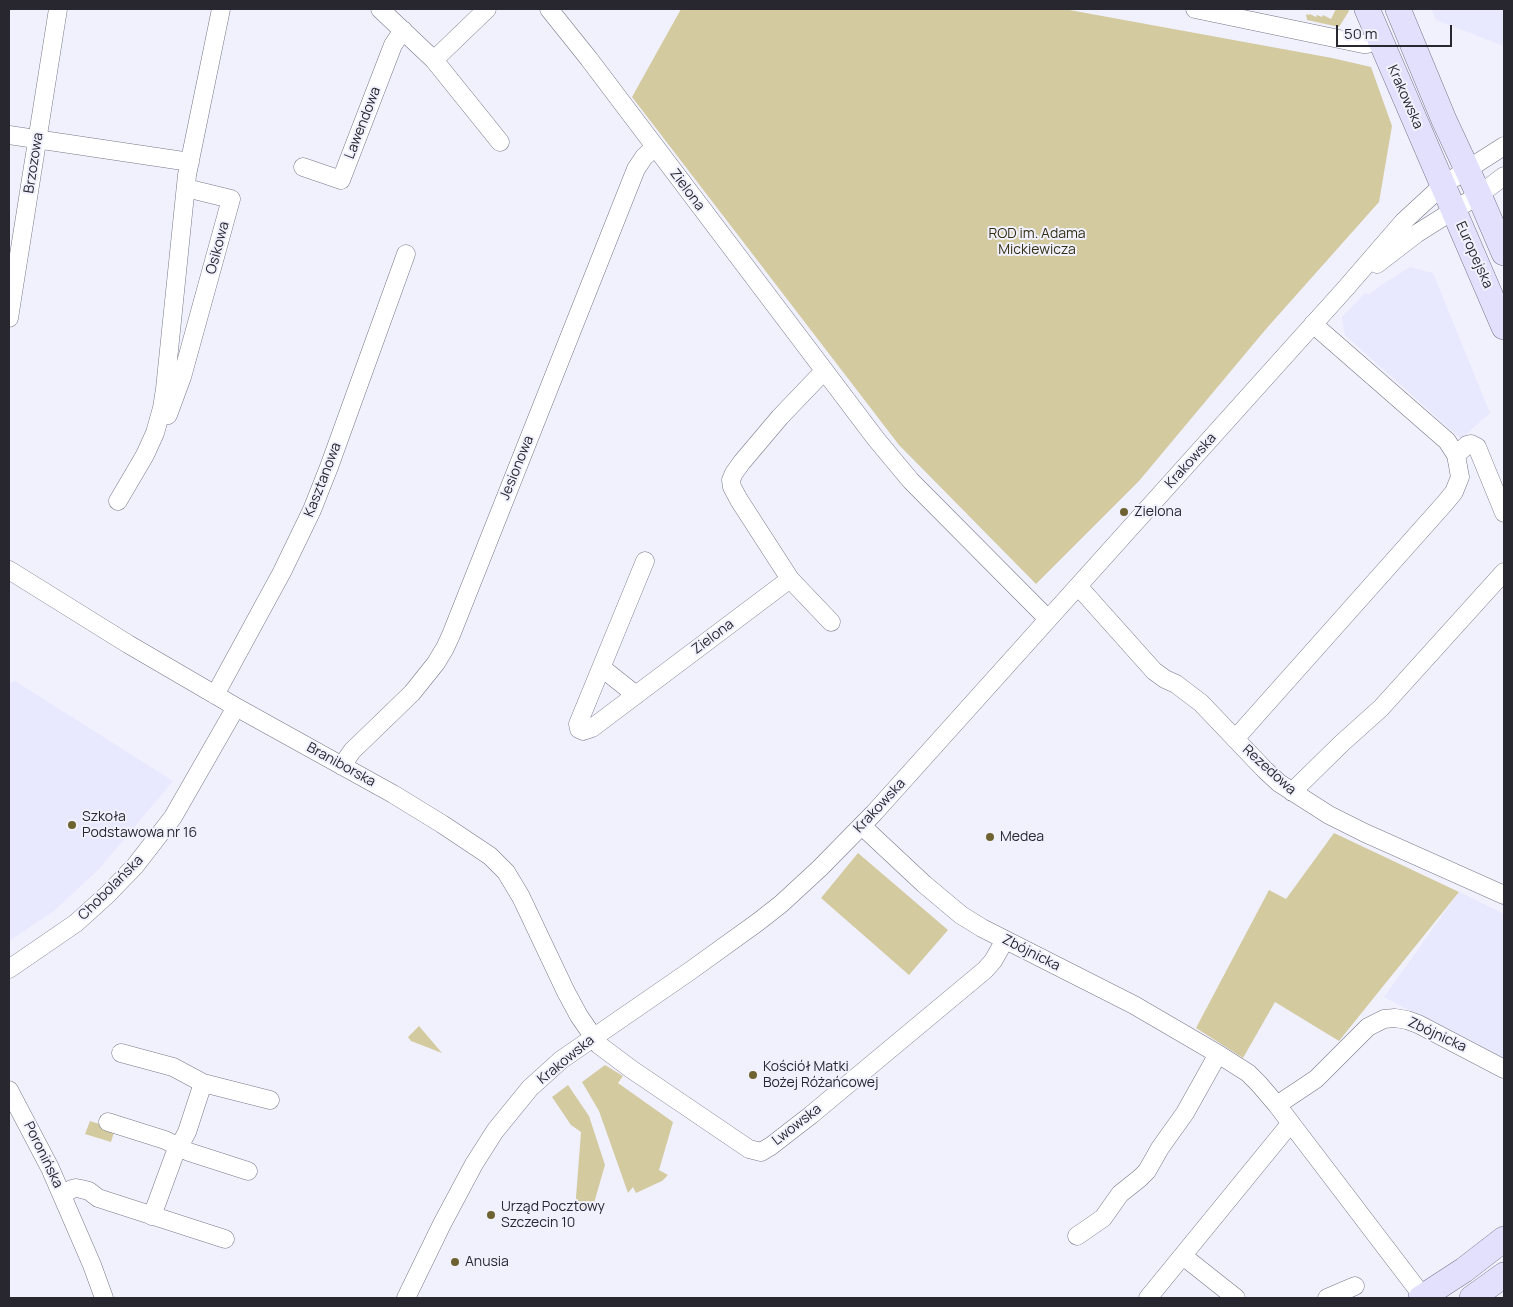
<!DOCTYPE html>
<html>
<head>
<meta charset="utf-8">
<style>
	body { margin:0 }
	#map { position:relative; width:1513px; height:1307px; overflow:hidden; background:#f1f1fe; font-family:Manrope,sans-serif }
	canvas { display:block }
	.frame { position:absolute; inset:0; border:10px solid #28272f; pointer-events:none }
	.scale { position:absolute; left:1336px; top:25px; width:116px; height:22px; box-sizing:border-box; border:2px solid #28272f; border-top:0; padding-left:6px; font-size:15px; line-height:18px; white-space:nowrap; color:#28272f; -webkit-text-stroke:4px #f1f1fe; paint-order:stroke }
</style>
</head>
<body>
<div id="map">
<canvas width="1513" height="1307"></canvas>
<div class="frame"></div>
<div class="scale">50 m</div>
</div>
<script>
const c = document.querySelector('canvas').getContext('2d');
c.lineJoin = 'round';
function fillPath(path, color) {
  c.fillStyle = color;
  c.fill(path, 'evenodd');
}
function toPath(rows) {
  const path = new Path2D();
  for (const r of rows) {
    path.moveTo(r[0], r[1]);
    for (let i = 2; i < r.length; i += 2) path.lineTo(r[i], r[i + 1]);
  }
  return path;
}
function strokePath(path, color, width, dash) {
  c.strokeStyle = color;
  c.lineWidth = width;
  c.lineCap = dash ? 'butt' : 'round';
  c.setLineDash(dash || []);
  c.stroke(path);
}
function label(font, color, halo, rows, align = 'center') {
  c.font = font + ' Manrope,sans-serif';
  c.lineWidth = 4;
  c.setLineDash([]);
  c.textBaseline = 'middle';
  c.strokeStyle = halo;
  c.fillStyle = color;
  for (const [text, x, y, turn = 0] of rows) {
    c.save();
    c.translate(x, y);
    c.rotate((+turn || 0) * Math.PI / 180);
    c.textAlign = isNaN(turn) ? turn : align;
    if (halo) c.strokeText(text, 0, 0);
    c.fillText(text, 0, 0);
    c.restore();
  }
}
fillPath(toPath([
	[1431,9,1504,9,1504,46,1436,20],
	[1410,267,1433,273,1490,413,1461,439,1345,335,1342,317,1365,293,1369,295,1380,286],
	[15,681,173,781,99,869,55,910,9,941,9,683],
	[1459,892,1504,914,1504,1061,1384,997]
]), '#e8e8fe');
fillPath(toPath([
	[681,9,1064,9,1332,58,1371,67,1392,126,1379,202,1266,329,1139,481,1036,584,899,445,632,97],
	[1336,9,1348,9,1349,11,1339,27,1307,20,1306,14,1309,15,1310,14,1316,17,1317,15,1322,17,1323,15,1331,19],
	[1334,833,1459,892,1339,1041,1275,1002,1243,1058,1196,1028,1269,890,1286,899],
	[858,853,948,930,909,975,821,898],
	[419,1026,442,1053,411,1041,408,1037],
	[605,1065,623,1076,618,1083,673,1122,659,1170,668,1175,662,1181,636,1193,633,1187,628,1193,599,1111,582,1082],
	[568,1085,589,1116,605,1165,592,1210,575,1210,581,1132,571,1125,552,1097],
	[90,1121,115,1129,111,1142,85,1134]
]), '#d3caa0');
const street = toPath([
	[380,9,434,60,500,142],
	[549,9,589,59,876,439,911,481,1048,619],
	[1195,9,1363,44,1367,44,1379,39],
	[434,60,487,9],
	[9,135,190,162],
	[303,167,341,180,393,45,403,30],
	[1377,264,1416,234,1454,210,1479,195,1504,176],
	[9,318,58,9],
	[824,371,780,417,742,462,734,473,731,480,732,487,739,500,790,579,831,622],
	[168,415,182,377,231,199,186,188],
	[1456,455,1467,445,1471,444,1477,447,1504,513],
	[118,501,145,455,155,433,162,408,165,389,187,175,221,9],
	[645,561,578,724,579,729,583,731,592,728,790,579],
	[9,570,128,644,236,707,393,794,442,824,490,856,506,872,521,897,566,992,579,1016,599,1045,631,1069,749,1149,761,1152,771,1146,811,1115,985,970,993,961,1005,940],
	[1078,586,1154,671,1165,679,1176,684,1201,703,1265,770,1279,783,1329,815,1365,833,1504,895],
	[602,668,636,695],
	[215,695,282,572,312,510,329,467,406,254],
	[1235,739,1445,503,1454,492,1460,477,1456,455,1447,441,1313,324],
	[342,766,352,751,412,693,436,663,445,648,451,635,636,169,644,157,655,147],
	[1292,792,1342,743,1381,708,1504,572],
	[862,826,924,884,961,915,982,928,1134,1005,1218,1054,1248,1073,1259,1084,1277,1105,1424,1298],
	[9,969,76,923,108,894,135,866,173,817,236,707],
	[121,1053,173,1067,203,1083],
	[9,1090,50,1168,92,1265,104,1298],
	[1277,1105,1316,1079,1368,1027,1384,1019,1395,1018,1407,1020,1418,1024,1504,1069],
	[108,1122,165,1140,189,1152,248,1171],
	[62,1195,72,1189,76,1188,81,1189,89,1191,98,1198,225,1239],
	[152,1216,174,1156,187,1132,203,1083,270,1100],
	[1077,1236,1103,1218,1120,1194,1140,1178,1147,1171,1160,1148,1185,1113,1218,1054],
	[1183,1256,1236,1298],
	[406,1298,442,1224,474,1164,495,1131,530,1088,561,1060,690,971,758,922,781,904,820,868,874,813,1345,289,1404,221,1443,185,1504,146],
	[1148,1298,1290,1124],
	[1327,1298,1355,1286]
]);
const secondary = toPath([
	[1367,9,1504,327],
	[1398,9,1444,120,1479,195,1504,253],
	[1421,1298,1464,1270,1504,1239],
	[1472,1298,1504,1275]
]);
strokePath(street, '#777789', 19);
strokePath(secondary, '#777789', 26);
strokePath(street, '#fff', 18);
strokePath(secondary, '#e3e0fe', 25);
for (const [x, y, r, color] of [
	[1124,512,5,"#6e6330"],
	[72,825,5,"#6e6330"],
	[990,837,5,"#6e6330"],
	[753,1075,5,"#6e6330"],
	[491,1215,5,"#6e6330"],
	[455,1262,5,"#6e6330"]
]) {
  const dot = new Path2D();
  dot.arc(x, y, r, 0, 2 * Math.PI);
  c.fillStyle = color;
  c.fill(dot);
  strokePath(dot, '#f1f1fe', 2);
}
label('14px', '#28272f', '#f1f1fe', [
	["Krakowska",1405,97,66],
	["Lawendowa",363,123,-69],
	["Brzozowa",34,163,-81],
	["Zielona",687,190,53],
	["Osikowa",218,248,-75],
	["Europejska",1474,255,66],
	["Krakowska",1191,461,-48],
	["Jesionowa",517,468,-68],
	["Kasztanowa",323,480,-69],
	["Zielona",713,637,-37],
	["Braniborska",341,765,29],
	["Rezedowa",1269,770,42],
	["Krakowska",880,806,-47],
	["Chobolańska",111,888,-45],
	["Zbójnicka",1031,953,27],
	["Zbójnicka",1437,1035,25],
	["Krakowska",566,1060,-39],
	["Lwowska",797,1125,-38],
	["Poronińska",43,1155,64]
]);
label('14px', '#352f13', '#f1f1fe', [
	["ROD im. Adama",1037,234],
	["Mickiewicza",1037,250]
]);
label('14px', '#28272f', '#f1f1fe', [
	["Zielona",1134,512],
	["Szkoła",82,817],
	["Podstawowa nr 16",82,833],
	["Medea",1000,837],
	["Kościół Matki",763,1067],
	["Bożej Różańcowej",763,1083],
	["Urząd Pocztowy",501,1207],
	["Szczecin 10",501,1223],
	["Anusia",465,1262]
], 'left');
</script>
</body>
</html>
